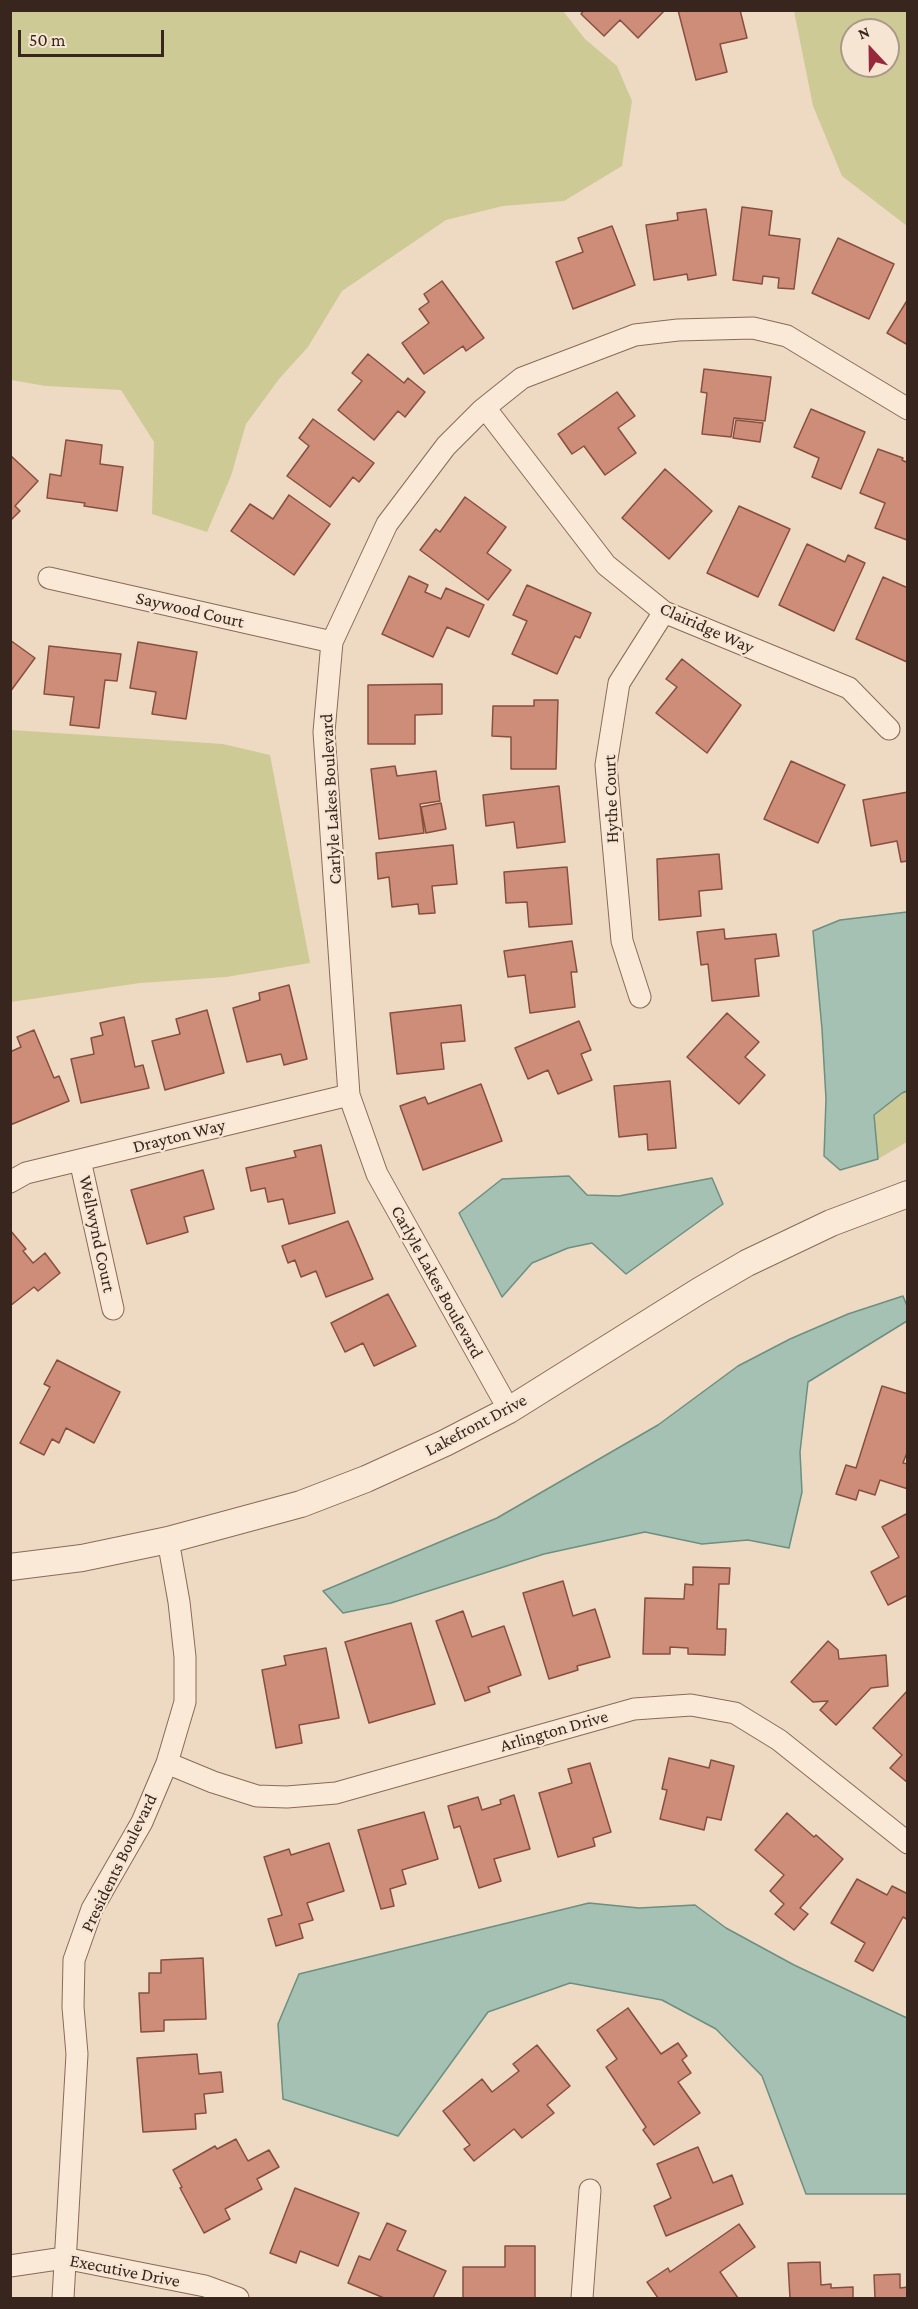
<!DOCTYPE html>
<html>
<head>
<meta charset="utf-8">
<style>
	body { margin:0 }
	#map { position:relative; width:918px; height:2309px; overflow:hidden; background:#eedac3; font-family:"Crimson Pro",serif }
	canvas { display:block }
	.frame { position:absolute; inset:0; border:12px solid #38261e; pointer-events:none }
	.north { position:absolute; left:840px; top:18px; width:60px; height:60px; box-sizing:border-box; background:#f6e5d2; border:2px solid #aa998a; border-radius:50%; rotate:338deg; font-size:16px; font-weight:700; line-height:24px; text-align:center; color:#38261e }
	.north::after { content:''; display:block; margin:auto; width:21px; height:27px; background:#98293d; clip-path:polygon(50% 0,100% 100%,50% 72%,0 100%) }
	.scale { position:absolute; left:18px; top:30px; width:146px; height:27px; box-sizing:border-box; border:3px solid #38261e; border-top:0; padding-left:8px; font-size:18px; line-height:21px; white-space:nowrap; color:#38261e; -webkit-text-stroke:4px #f6e5d2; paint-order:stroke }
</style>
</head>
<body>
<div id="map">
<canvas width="918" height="2309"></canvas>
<div class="frame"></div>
<div class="north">N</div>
<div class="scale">50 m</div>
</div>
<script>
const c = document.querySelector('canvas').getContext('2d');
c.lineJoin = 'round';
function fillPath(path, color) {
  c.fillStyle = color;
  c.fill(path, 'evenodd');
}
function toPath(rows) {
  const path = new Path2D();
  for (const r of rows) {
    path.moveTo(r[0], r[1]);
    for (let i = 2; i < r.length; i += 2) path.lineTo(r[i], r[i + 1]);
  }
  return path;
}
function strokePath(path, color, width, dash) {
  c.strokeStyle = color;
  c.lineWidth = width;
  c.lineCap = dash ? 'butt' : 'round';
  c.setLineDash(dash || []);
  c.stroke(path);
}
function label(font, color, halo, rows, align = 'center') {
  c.font = font + ' "Crimson Pro",serif';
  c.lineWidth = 4.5;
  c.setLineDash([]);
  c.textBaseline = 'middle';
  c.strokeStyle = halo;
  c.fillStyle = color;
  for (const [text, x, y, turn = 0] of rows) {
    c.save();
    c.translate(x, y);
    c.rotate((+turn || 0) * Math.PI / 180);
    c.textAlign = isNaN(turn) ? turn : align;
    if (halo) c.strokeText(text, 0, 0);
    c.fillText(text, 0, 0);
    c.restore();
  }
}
fillPath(toPath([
	[10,11,563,11,585,39,617,66,632,101,622,166,564,201,503,206,446,220,342,291,308,347,279,379,246,424,231,476,207,532,152,514,154,442,121,390,46,386,11,380],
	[794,11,907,11,907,226,842,176,813,106],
	[852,30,888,30,888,66,852,66],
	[11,730,223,744,270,755,310,963,226,977,140,983,11,1002],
	[907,1091,907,1142,878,1159,874,1115,902,1093]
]), '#cdca96');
const water = toPath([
	[907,912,907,1091,902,1093,874,1115,878,1159,840,1170,824,1156,826,1099,822,1029,813,931,840,920,907,912],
	[569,1176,587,1195,619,1196,712,1178,723,1204,626,1274,592,1243,568,1248,532,1263,502,1297,459,1213,502,1179,569,1176],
	[903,1296,907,1306,907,1321,808,1382,800,1452,802,1492,789,1548,748,1540,702,1544,645,1532,544,1554,391,1603,343,1613,323,1591,497,1518,658,1425,738,1366,790,1339,848,1314,903,1296],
	[589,1903,639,1908,695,1905,726,1928,794,1965,907,2018,907,2194,806,2194,762,2076,716,2029,662,2000,570,1983,488,2012,398,2136,283,2099,278,2024,299,1974,589,1903]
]);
fillPath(water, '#a5c1b4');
strokePath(water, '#6c8f80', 1.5);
const building = toPath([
	[584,10,665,10,638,38,620,20,604,36,581,14,584,10],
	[678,10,740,10,747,38,720,44,727,72,696,80,678,10],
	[742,207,772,211,769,235,800,239,794,289,778,288,779,278,763,276,762,284,733,280,742,207],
	[706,209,716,275,688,280,687,274,654,280,646,225,678,220,677,213,706,209],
	[612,226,635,285,573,309,556,262,583,252,578,238,612,226],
	[838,238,894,264,869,319,812,293,838,238],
	[442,281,484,338,466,351,463,346,424,374,402,343,429,323,419,309,429,302,424,294,442,281],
	[908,299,908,345,887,333,908,299],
	[368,354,404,383,408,378,425,392,405,417,398,411,374,440,338,410,362,381,352,373,368,354],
	[704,369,771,377,765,421,734,418,731,437,702,434,707,393,701,392,704,369],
	[617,392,635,416,618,428,636,453,605,475,584,446,572,454,558,434,617,392],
	[811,409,865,432,841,489,812,477,819,458,794,447,811,409],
	[313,419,374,463,359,482,353,477,330,507,287,476,309,446,299,438,313,419],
	[736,420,763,423,760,442,733,438,736,420],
	[66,440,102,445,100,464,123,467,117,511,84,506,85,503,47,498,50,474,61,476,66,440],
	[878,449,903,458,902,460,908,463,907,540,875,528,885,503,860,493,878,449],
	[10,455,38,481,15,506,20,511,10,521,10,455],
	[665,469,712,511,669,559,622,518,665,469],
	[289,495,330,524,294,575,231,531,250,504,273,519,289,495],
	[465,497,506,527,487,553,511,570,488,600,420,550,436,529,440,532,465,497],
	[739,506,790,529,758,597,707,573,739,506],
	[807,544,845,562,848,555,865,563,834,631,779,605,807,544],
	[409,576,428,585,425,592,441,599,446,588,484,605,469,637,447,627,433,657,382,634,409,576],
	[883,577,908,588,907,662,856,639,883,577],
	[527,585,591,613,580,638,575,636,557,674,512,654,527,621,513,615,527,585],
	[10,640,35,658,10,692,10,640],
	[138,642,197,652,186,719,152,714,156,692,130,688,138,642],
	[49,646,121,654,117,681,105,680,99,728,70,725,74,697,44,694,49,646],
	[682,659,741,705,707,753,656,713,677,687,666,679,682,659],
	[442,684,442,714,415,715,415,744,368,744,368,685,442,684],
	[534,700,558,700,556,769,511,769,511,737,492,736,493,706,534,706,534,700],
	[791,761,845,785,818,843,764,819,791,761],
	[395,766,397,776,436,771,440,801,420,804,424,833,379,839,371,769,395,766],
	[559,786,565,842,517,848,514,822,486,826,483,795,559,786],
	[908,792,908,861,901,862,897,841,871,846,863,800,908,792],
	[441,803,446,829,426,833,421,807,441,803],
	[453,845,457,884,432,886,435,913,419,914,418,904,392,907,389,877,378,879,376,853,453,845],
	[719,854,722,889,699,891,701,916,659,920,657,859,719,854],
	[567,867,572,924,529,927,527,902,506,903,504,872,567,867],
	[724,929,725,939,776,934,779,956,755,959,759,996,712,1001,708,964,701,965,697,932,724,929],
	[572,941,577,972,571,972,575,1007,530,1013,525,975,508,977,504,951,572,941],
	[289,985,307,1059,284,1065,281,1054,247,1062,233,1008,260,1000,259,993,289,985],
	[461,1005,465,1041,441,1043,444,1069,397,1074,390,1013,461,1005],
	[207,1010,224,1073,165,1090,152,1041,180,1034,176,1019,207,1010],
	[727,1013,759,1042,745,1057,765,1075,739,1104,687,1057,727,1013],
	[124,1017,135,1067,143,1065,149,1088,81,1103,71,1059,94,1054,91,1038,103,1035,100,1023,124,1017],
	[579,1021,591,1050,581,1054,592,1080,558,1094,548,1070,528,1079,515,1048,579,1021],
	[34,1030,54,1078,59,1076,69,1101,10,1125,10,1052,21,1047,17,1037,34,1030],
	[670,1081,676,1148,648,1150,647,1134,619,1137,614,1086,670,1081],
	[481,1084,502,1141,423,1170,400,1106,425,1097,428,1104,481,1084],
	[321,1145,335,1213,289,1224,283,1199,268,1202,265,1188,251,1191,246,1168,296,1157,294,1151,321,1145],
	[203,1170,214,1209,184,1217,188,1232,147,1244,131,1190,203,1170],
	[348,1221,373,1279,326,1297,316,1271,301,1277,295,1260,288,1263,282,1246,348,1221],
	[10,1230,26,1249,23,1251,33,1263,45,1253,60,1273,38,1291,34,1287,10,1306,10,1230],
	[388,1294,416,1346,374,1366,363,1343,345,1352,331,1323,388,1294],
	[57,1360,120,1392,94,1443,66,1428,59,1443,52,1439,44,1455,20,1443,50,1387,44,1384,57,1360],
	[882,1386,908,1394,908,1450,903,1463,908,1464,908,1489,880,1480,875,1495,859,1490,856,1500,836,1494,846,1465,856,1468,882,1386],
	[908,1513,908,1595,888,1605,871,1572,899,1557,882,1527,908,1513],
	[693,1567,730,1568,729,1584,719,1584,717,1629,726,1629,725,1655,688,1654,688,1648,670,1647,670,1654,643,1654,645,1598,684,1599,685,1584,693,1585,693,1567],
	[563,1581,573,1616,595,1609,610,1657,577,1666,578,1670,549,1679,523,1593,563,1581],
	[463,1611,472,1637,504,1626,521,1675,488,1687,490,1692,465,1701,436,1621,463,1611],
	[411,1623,435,1704,369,1723,345,1642,411,1623],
	[828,1641,838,1650,839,1659,886,1655,888,1686,871,1688,836,1725,820,1710,828,1701,813,1702,791,1682,828,1641],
	[326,1648,339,1718,299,1725,302,1743,276,1748,262,1670,286,1665,284,1656,326,1648],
	[908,1690,908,1783,890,1768,902,1755,873,1728,908,1690],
	[669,1758,709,1768,711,1760,734,1766,721,1820,707,1817,704,1830,660,1819,667,1790,662,1789,669,1758],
	[590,1763,611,1832,593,1838,595,1846,558,1857,539,1793,572,1783,568,1769,590,1763],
	[514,1795,530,1849,494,1859,501,1881,479,1888,460,1826,454,1828,448,1806,478,1797,482,1810,501,1804,500,1800,514,1795],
	[424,1812,438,1859,402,1870,406,1884,390,1889,394,1906,381,1909,358,1830,424,1812],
	[787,1813,814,1837,816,1835,843,1859,800,1908,808,1914,794,1930,775,1914,784,1904,770,1891,784,1875,755,1850,787,1813],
	[329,1843,344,1891,307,1903,313,1920,299,1924,303,1938,276,1946,268,1919,282,1915,264,1857,289,1849,291,1855,329,1843],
	[857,1879,887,1895,892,1886,908,1894,908,1920,903,1917,873,1971,855,1961,865,1943,831,1923,857,1879],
	[203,1958,206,2019,164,2020,164,2031,141,2032,139,1993,149,1993,149,1973,161,1973,161,1960,203,1958],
	[628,2008,661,2054,678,2043,687,2056,682,2060,691,2073,678,2082,700,2113,654,2145,643,2130,646,2127,606,2067,617,2059,597,2030,628,2008],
	[537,2045,570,2086,547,2105,554,2113,522,2138,514,2129,474,2161,464,2149,470,2145,443,2111,482,2079,492,2092,519,2071,513,2064,537,2045],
	[197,2054,199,2074,221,2072,223,2092,204,2094,206,2113,195,2114,196,2129,143,2132,137,2058,197,2054],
	[236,2139,248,2161,269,2150,279,2167,257,2179,262,2189,225,2209,230,2219,204,2233,180,2188,182,2187,173,2170,215,2146,217,2149,236,2139],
	[698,2147,713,2183,732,2175,743,2204,666,2236,654,2206,671,2198,657,2164,698,2147],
	[295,2188,359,2213,338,2266,300,2251,296,2263,270,2253,295,2188],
	[387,2223,406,2231,397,2250,446,2271,433,2298,384,2298,348,2283,359,2256,370,2260,387,2223],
	[739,2224,755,2247,720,2272,738,2298,658,2298,647,2282,668,2268,670,2272,739,2224],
	[505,2246,535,2246,535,2298,463,2298,463,2267,505,2267,505,2246],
	[820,2262,821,2285,831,2284,831,2288,853,2287,853,2298,790,2298,788,2263,820,2262],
	[900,2274,900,2288,908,2287,908,2298,875,2298,874,2275,900,2274]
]);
fillPath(building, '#cd8d78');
strokePath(building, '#884f3f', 1.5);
const minor = toPath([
	[482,410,489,413,606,565,664,612,849,688,889,729],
	[49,578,332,642],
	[640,997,622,941,606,765,619,683,664,612],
	[80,1160,113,1309],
	[10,1182,26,1173,349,1095],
	[509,1410,377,1174,349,1095,324,732,332,642,387,524,446,446,482,410,522,378,635,335,678,330,753,328,787,336,908,409],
	[167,1763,213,1782,257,1796,287,1797,336,1793,634,1709,691,1705,735,1713,779,1740,908,1843],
	[10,2266,64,2258,205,2286,238,2298],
	[63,2298,77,2054,73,2007,74,1960,92,1909,142,1822,167,1763,185,1702,185,1657,179,1602,168,1540],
	[582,2298,590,2190]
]);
const tertiary = toPath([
	[10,1567,82,1558,168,1540,301,1504,366,1479,445,1443,509,1410,699,1291,747,1263,831,1223,908,1194]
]);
strokePath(minor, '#896a59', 23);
strokePath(tertiary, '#896a59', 28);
strokePath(minor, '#f9e9d6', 21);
strokePath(tertiary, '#f9e9d6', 26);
label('18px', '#38261e', '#f6e5d2', [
	["Saywood Court",190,610,13],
	["Clairidge Way",707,628,24],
	["Carlyle Lakes Boulevard",331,799,-93],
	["Hythe Court",611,799,-92],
	["Drayton Way",179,1136,-14],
	["Wellwynd Court",97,1234,78],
	["Carlyle Lakes Boulevard",437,1282,61],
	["Lakefront Drive",476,1425,-28],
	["Arlington Drive",554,1731,-16],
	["Presidents Boulevard",119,1863,-64],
	["Executive Drive",125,2271,11]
]);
</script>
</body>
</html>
